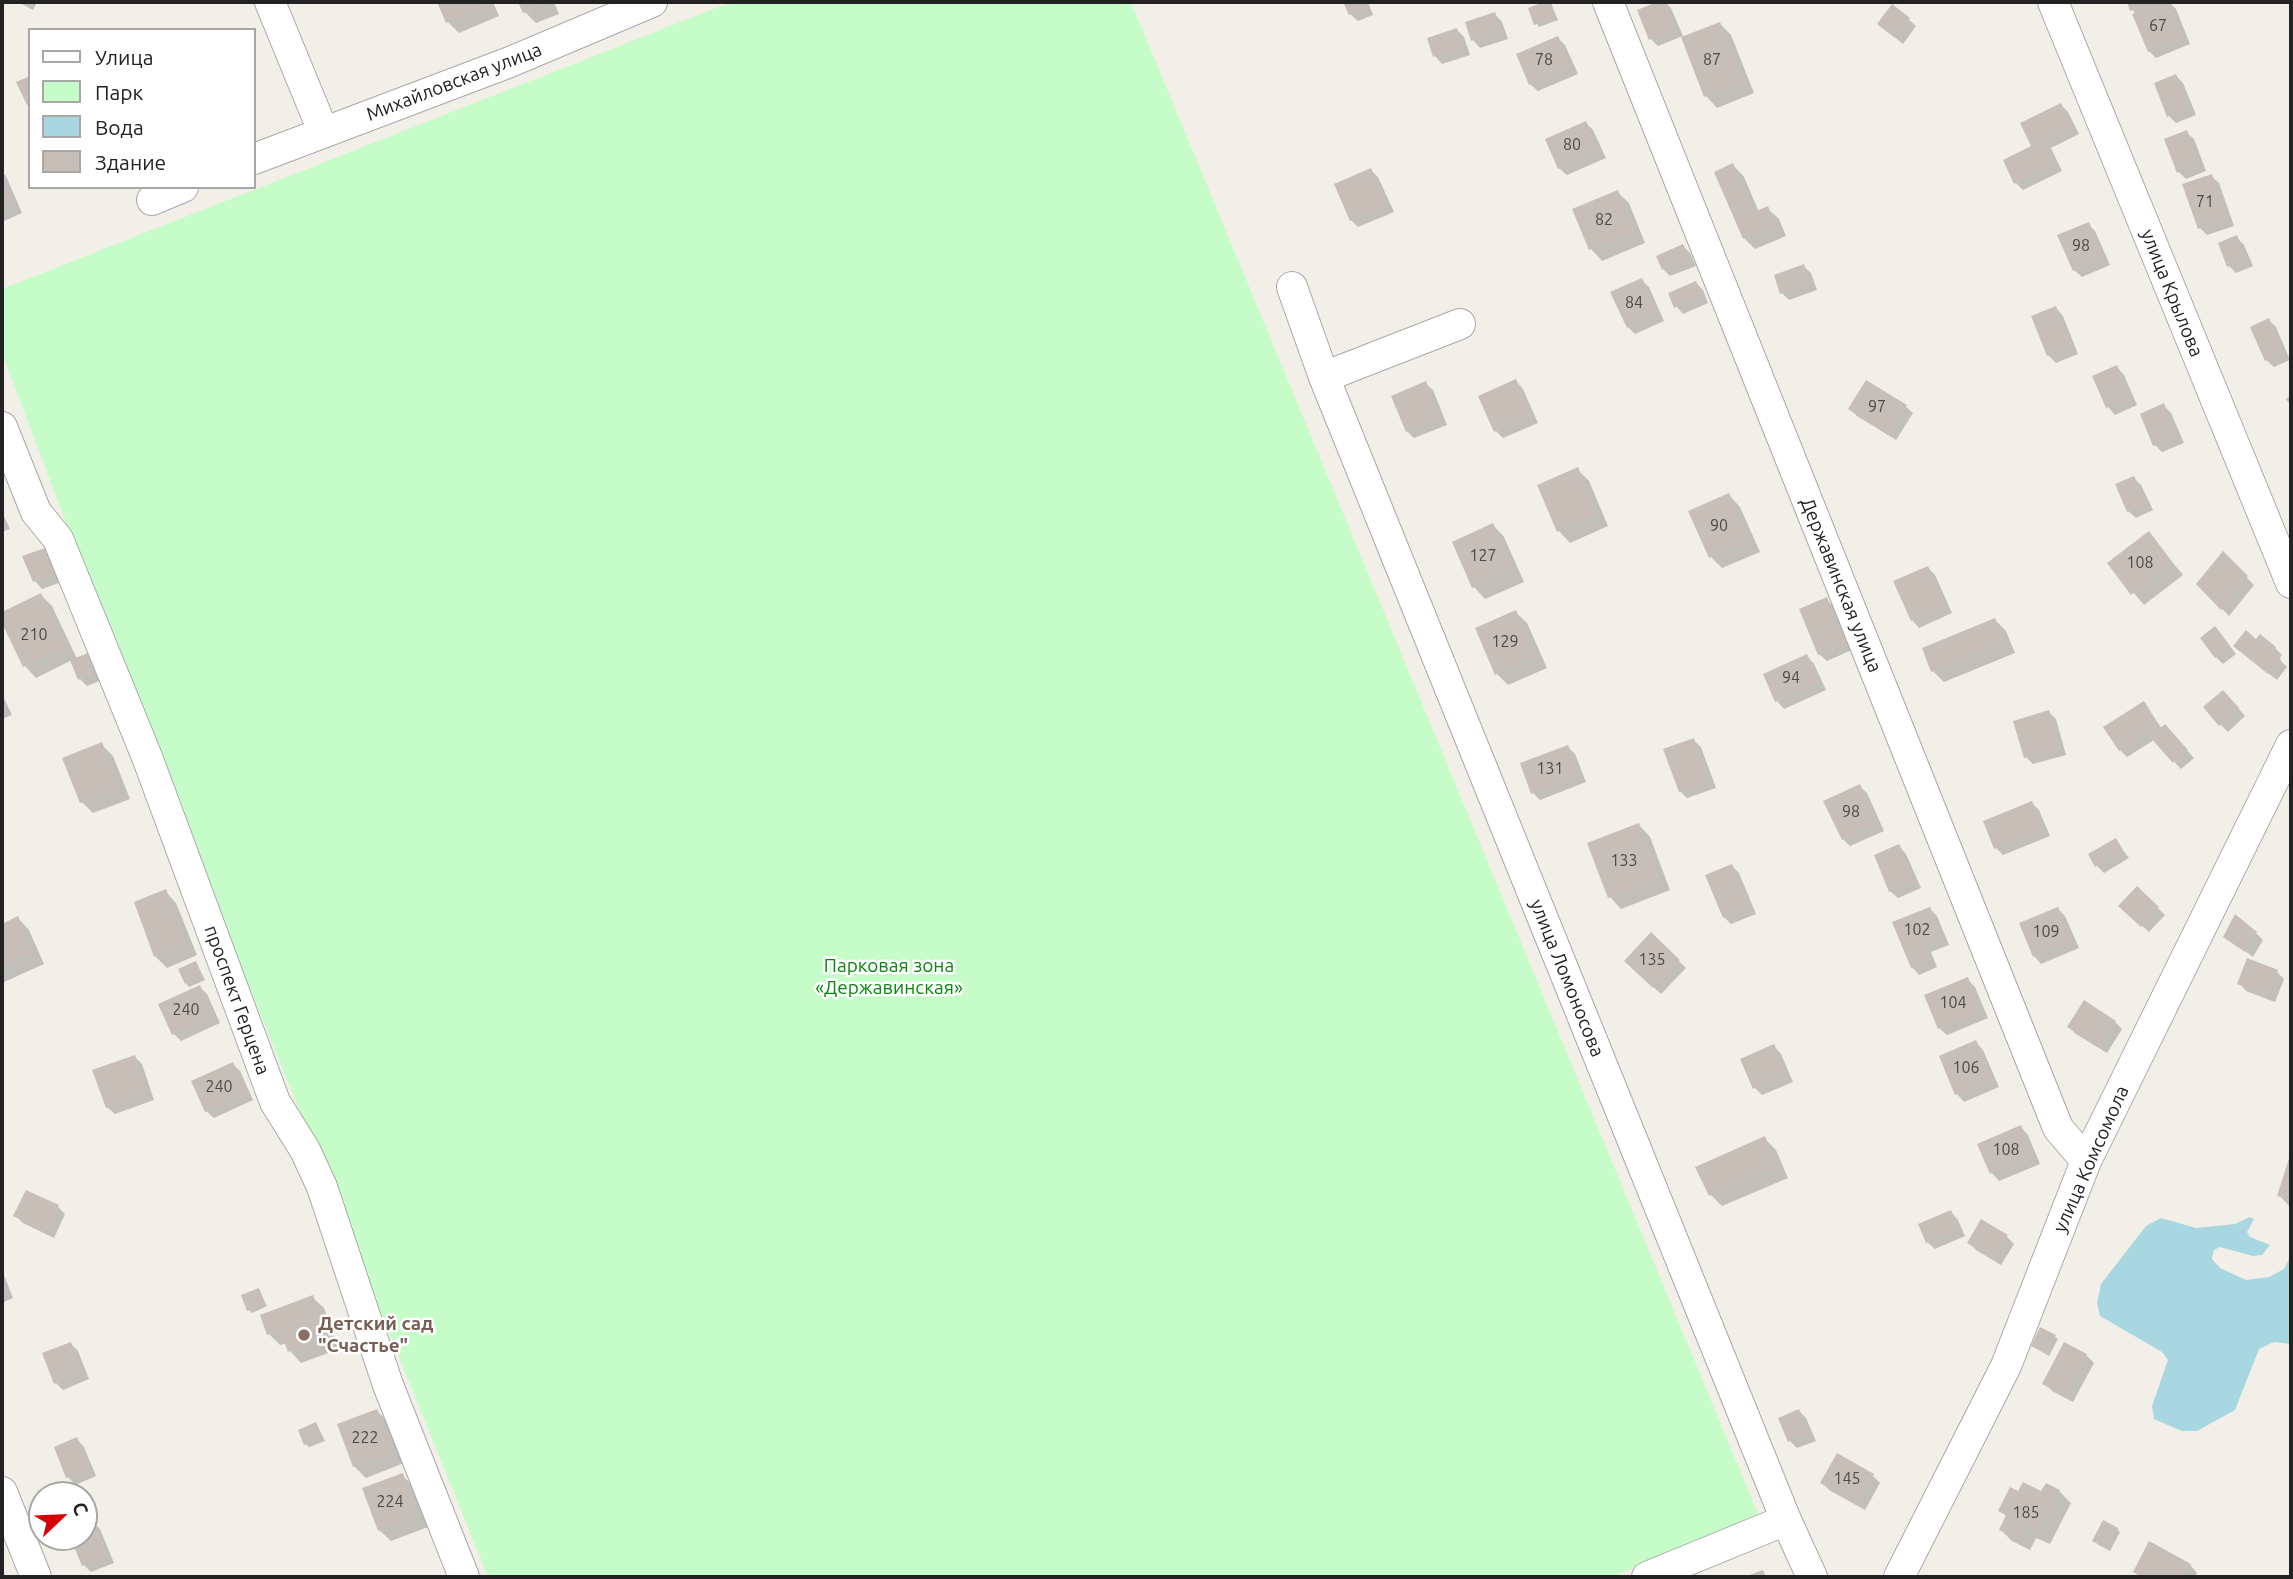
<!DOCTYPE html>
<html>
<head>
<meta charset="utf-8">
<style>
	body { margin:0 }
	#map { position:relative; width:2293px; height:1579px; overflow:hidden; background:#f2efe8; font-family:Ubuntu,sans-serif }
	canvas { display:block }
	.frame { position:absolute; inset:0; border:4px solid #222; pointer-events:none }
	.legend { position:absolute; left:28px; top:28px; width:228px; height:161px; box-sizing:border-box; background:#fff; border:2px solid #a7a7a7; margin:0; padding:9px 12px; list-style:none; font-size:21px; color:#222 }
	.legend li { display:flex; align-items:center; gap:14px; height:35px }
	.legend b { width:35px; border:2px solid #a7a7a7 }
	.north { position:absolute; left:28px; top:1481px; width:70px; height:70px; box-sizing:border-box; background:#fff; border:2px solid #a7a7a7; border-radius:50%; rotate:67deg; font-size:19px; font-weight:700; line-height:28px; text-align:center; color:#222 }
	.north::after { content:''; display:block; margin:auto; width:24px; height:32px; background:#d30007; clip-path:polygon(50% 0,100% 100%,50% 72%,0 100%) }
</style>
</head>
<body>
<div id="map">
<canvas width="2293" height="1579"></canvas>
<div class="frame"></div>
<ul class="legend">
<li><b style="height:9px;background:#fff"></b>Улица</li>
<li><b style="height:19px;background:#c6fcc8"></b>Парк</li>
<li><b style="height:19px;background:#a8d6e1"></b>Вода</li>
<li><b style="height:19px;background:#c7beb7"></b>Здание</li>
</ul>
<div class="north">С</div>
</div>
<script>
const c = document.querySelector('canvas').getContext('2d');
c.lineJoin = 'round';
function fillPath(path, color) {
  c.fillStyle = color;
  c.fill(path, 'evenodd');
}
function toPath(rows) {
  const path = new Path2D();
  for (const r of rows) {
    path.moveTo(r[0], r[1]);
    for (let i = 2; i < r.length; i += 2) path.lineTo(r[i], r[i + 1]);
  }
  return path;
}
function strokePath(path, color, width, dash) {
  c.strokeStyle = color;
  c.lineWidth = width;
  c.lineCap = dash ? 'butt' : 'round';
  c.setLineDash(dash || []);
  c.stroke(path);
}
function label(font, color, halo, rows, align = 'center') {
  c.font = font + ' Ubuntu,sans-serif';
  c.lineWidth = 5;
  c.setLineDash([]);
  c.textBaseline = 'middle';
  c.strokeStyle = halo;
  c.fillStyle = color;
  for (const [text, x, y, turn = 0] of rows) {
    c.save();
    c.translate(x, y);
    c.rotate((+turn || 0) * Math.PI / 180);
    c.textAlign = isNaN(turn) ? turn : align;
    if (halo) c.strokeText(text, 0, 0);
    c.fillText(text, 0, 0);
    c.restore();
  }
}
fillPath(toPath([
	[731,2,1131,2,1759,1516,1611,1577,488,1577,127,684,2,353,2,289]
]), '#c6fcc8');
fillPath(toPath([
	[2250,1217,2254,1219,2247,1232,2250,1237,2270,1245,2262,1255,2253,1256,2220,1247,2214,1250,2212,1259,2220,1268,2246,1280,2269,1277,2284,1269,2291,1255,2291,1344,2274,1342,2259,1349,2235,1410,2197,1431,2182,1431,2154,1419,2152,1406,2168,1360,2162,1352,2100,1316,2097,1303,2101,1284,2146,1226,2161,1218,2196,1228,2235,1224]
]), '#a8d6e1');
fillPath(toPath([
	[18,2,37,2,33,10],
	[439,2,493,2,499,16,459,33,448,22],
	[520,2,554,2,559,14,536,23,525,12],
	[1345,2,1368,2,1373,15,1358,21,1350,14],
	[1550,2,1558,20,1539,27,1530,9],
	[1661,2,1665,2,1671,8,1683,36,1658,46,1651,39,1639,11],
	[2128,2,2172,2,2171,4,2176,9,2190,44,2156,58,2149,51,2136,15],
	[1495,14,1502,22,1508,39,1480,48,1473,40],
	[1908,19,1916,26,1903,44,1879,24],
	[1720,24,1731,35,1754,93,1717,108,1706,96],
	[1457,30,1464,37,1470,55,1442,64,1435,56],
	[1558,38,1565,45,1578,74,1538,91,1530,84],
	[2176,76,2183,83,2196,115,2176,123,2169,116],
	[2061,105,2068,112,2079,134,2051,148,2062,171,2023,190,2016,183,2033,147],
	[1586,123,1593,130,1606,158,1567,175,1559,168],
	[2186,132,2194,139,2206,171,2186,179,2179,172],
	[1733,165,1744,177,1759,212,1767,208,1779,219,1786,236,1755,249,1744,238],
	[1371,170,1378,177,1394,212,1358,227,1351,220],
	[2,172,6,176,22,213,2,222],
	[2211,176,2219,183,2234,226,2207,235,2200,228],
	[1617,192,1629,203,1645,243,1602,261,1591,249,1575,210],
	[2088,224,2095,231,2110,265,2082,277,2074,270],
	[2236,237,2244,245,2253,266,2236,273,2229,266],
	[1683,246,1690,253,1696,266,1670,276,1663,269],
	[1803,266,1811,273,1817,290,1789,300,1782,293],
	[1641,280,1649,287,1664,321,1635,334,1628,327],
	[1696,283,1703,290,1708,303,1683,314,1676,306],
	[2056,308,2063,316,2078,354,2056,363,2048,355],
	[2269,320,2276,327,2290,360,2274,367,2266,360],
	[2117,367,2124,375,2137,405,2115,415,2108,407,2094,376],
	[1516,381,1523,389,1538,423,1503,438,1496,431],
	[1425,383,1433,390,1447,425,1414,438,1407,431],
	[2291,395,2291,406,2286,399],
	[1905,406,1913,413,1896,440,1857,416,1850,409],
	[2164,406,2171,413,2184,443,2162,452,2155,445],
	[1577,469,1589,481,1608,526,1570,543,1559,531,1539,486],
	[2134,478,2141,485,2153,510,2136,518,2128,511],
	[1729,495,1740,507,1760,552,1722,568,1711,557],
	[2,512,10,529,2,532],
	[1493,525,1504,537,1524,582,1485,599,1474,587,1454,542],
	[2149,534,2183,575,2144,605,2109,564],
	[2223,554,2254,585,2229,616,2198,584],
	[25,557,70,579,42,589,35,581],
	[1928,568,1935,575,1952,613,1919,628,1912,620],
	[41,595,52,606,77,659,107,678,87,686,80,679,72,660,36,678,25,666,2,619,2,614],
	[1827,600,1834,607,1852,650,1827,661,1819,654],
	[1515,612,1527,623,1547,668,1508,685,1497,674],
	[1995,620,2006,631,2015,653,1944,682,1933,671],
	[2222,636,2236,654,2223,664,2216,657],
	[2256,641,2275,648,2282,655,2279,659,2287,667,2277,680,2243,653],
	[1807,656,1814,664,1826,690,1784,709,1777,701,1765,675],
	[2,694,12,715,2,719],
	[2230,699,2245,716,2228,732,2220,724],
	[2144,703,2162,729,2172,734,2194,758,2181,769,2154,740,2127,757,2120,750],
	[2049,712,2056,719,2066,755,2033,764,2026,757],
	[1693,740,1701,747,1716,788,1687,798,1680,791],
	[101,744,113,756,130,799,93,813,82,802],
	[1568,747,1575,754,1586,782,1540,800,1533,793],
	[1859,786,1867,793,1884,831,1850,846,1843,839],
	[2032,803,2039,810,2050,836,2003,855,1996,848],
	[1639,825,1650,837,1670,890,1621,909,1610,897,1589,844],
	[2115,840,2129,858,2104,873,2097,866],
	[1899,846,1906,854,1921,888,1898,898,1890,891],
	[1732,866,1739,873,1756,914,1731,924,1724,917],
	[2137,888,2165,915,2149,932,2121,906],
	[165,891,176,903,197,955,167,968,155,956],
	[1930,909,1937,916,1949,945,1931,952,1937,967,1919,975,1912,967],
	[2058,909,2065,916,2079,948,2041,964,2034,956],
	[18,918,29,930,44,964,2,983,2,925],
	[2256,933,2263,940,2253,957,2225,936],
	[1651,935,1686,968,1661,994,1626,961],
	[196,963,205,980,189,987,186,983],
	[2277,972,2284,979,2275,1002,2246,991,2239,983],
	[1967,979,1975,987,1988,1018,1947,1035,1939,1028],
	[200,987,207,994,220,1023,181,1041,174,1034],
	[2115,1022,2122,1029,2107,1053,2076,1034,2069,1027],
	[1976,1042,1983,1050,1999,1087,1964,1102,1957,1094],
	[1774,1046,1781,1054,1793,1082,1762,1095,1755,1088],
	[135,1057,142,1064,154,1100,115,1114,107,1107],
	[233,1064,240,1071,253,1100,214,1118,206,1111],
	[2021,1127,2028,1135,2040,1164,1999,1181,1992,1173,1980,1144],
	[1764,1138,1776,1150,1788,1178,1722,1206,1711,1195],
	[2291,1156,2291,1208,2279,1195],
	[58,1207,65,1214,54,1238,23,1223,15,1215],
	[1951,1212,1958,1220,1965,1236,1935,1249,1927,1242],
	[2007,1237,2014,1244,2001,1265,1976,1250,1969,1242],
	[2,1270,13,1298,2,1303],
	[259,1290,267,1306,252,1313,249,1310],
	[312,1297,324,1308,339,1349,301,1363,290,1351,287,1343,280,1345,269,1334],
	[2054,1336,2058,1339,2049,1356,2033,1346],
	[71,1344,78,1351,89,1379,63,1390,56,1383],
	[2065,1344,2086,1355,2094,1363,2073,1402,2052,1391,2045,1383],
	[377,1411,388,1422,404,1463,366,1478,354,1466],
	[1799,1411,1806,1418,1816,1441,1797,1448,1790,1441,1780,1419],
	[316,1424,325,1441,309,1447,306,1444],
	[77,1439,84,1447,96,1476,75,1485,68,1477],
	[1838,1455,1873,1476,1880,1483,1865,1510,1829,1490,1822,1482],
	[402,1475,413,1486,428,1527,391,1541,379,1530],
	[2046,1485,2059,1491,2071,1503,2050,1544,2036,1538,2030,1550,2012,1541,2001,1530,2007,1517,2000,1510,2019,1494,2042,1493],
	[93,1522,100,1529,114,1563,91,1572,84,1565,72,1537,84,1537,84,1526],
	[2117,1529,2120,1532,2110,1551,2097,1544],
	[2190,1565,2197,1573,2195,1577,2140,1577,2135,1572]
]), '#0003');
fillPath(toPath([
	[437,2,488,2,489,5,446,23],
	[518,2,550,2,523,13],
	[1343,2,1365,2,1367,8,1349,15],
	[1544,2,1551,2,1556,17,1534,25,1528,8],
	[1657,2,1665,2,1676,29,1649,40,1637,10],
	[2127,2,2153,2,2130,11],
	[2163,2,2170,2,2184,37,2148,52,2132,14],
	[1892,4,1910,18,1895,38,1877,24],
	[1495,12,1502,32,1471,41,1465,22],
	[1720,22,1744,82,1704,97,1681,37],
	[1457,28,1463,48,1433,57,1427,38],
	[1558,36,1572,66,1529,85,1516,54],
	[2176,74,2190,108,2167,117,2154,83],
	[30,76,30,104,27,105,16,82],
	[2061,103,2073,127,2045,140,2056,164,2014,184,2003,160,2031,146,2020,123],
	[1586,121,1599,150,1558,169,1545,139],
	[2187,130,2200,164,2177,173,2164,139],
	[1733,163,1754,212,1768,206,1776,225,1743,239,1714,172],
	[1371,168,1388,204,1350,221,1334,184],
	[2212,174,2228,219,2198,229,2182,184],
	[2,178,12,202,2,206],
	[1618,190,1635,232,1589,250,1572,209],
	[2089,222,2104,258,2073,271,2057,235],
	[2237,235,2247,259,2227,267,2218,243],
	[1683,244,1690,258,1662,270,1656,256],
	[1804,264,1811,283,1780,294,1774,275],
	[1642,278,1658,313,1627,328,1610,292],
	[1696,281,1702,295,1674,308,1668,293],
	[2056,306,2072,346,2047,356,2031,316],
	[2269,318,2284,352,2265,361,2250,327],
	[2117,365,2131,398,2106,408,2092,376],
	[1516,379,1532,416,1494,432,1478,396],
	[1866,380,1907,405,1888,435,1848,409],
	[1426,381,1441,417,1406,432,1391,396],
	[2164,403,2178,436,2153,446,2140,414],
	[1578,467,1598,514,1557,532,1537,485],
	[2134,476,2147,503,2127,512,2115,484],
	[1729,493,1750,540,1709,558,1688,511],
	[1493,523,1514,570,1472,588,1452,542],
	[2149,531,2173,563,2131,595,2107,563],
	[54,545,64,571,33,582,22,556],
	[2223,551,2248,576,2221,610,2196,584],
	[1928,566,1946,606,1911,621,1893,581],
	[41,593,67,647,23,667,2,623,2,612],
	[1827,597,1846,643,1818,655,1799,609],
	[1516,610,1536,656,1495,675,1475,628],
	[1995,618,2005,642,1931,672,1922,648],
	[2215,626,2230,646,2215,658,2200,638],
	[2246,630,2256,639,2260,634,2276,647,2272,652,2281,659,2268,674,2233,646],
	[93,651,101,670,78,680,70,660],
	[1807,654,1820,682,1775,702,1763,674],
	[2223,690,2239,708,2219,726,2203,707],
	[2144,701,2159,725,2119,751,2103,727],
	[2049,710,2060,748,2024,758,2013,721],
	[2165,724,2188,750,2173,763,2150,737],
	[1694,738,1710,780,1679,792,1663,749],
	[102,742,120,788,80,803,62,758],
	[1568,745,1580,775,1531,794,1520,763],
	[1860,784,1878,823,1842,840,1823,801],
	[2032,801,2044,829,1994,849,1983,821],
	[1639,823,1660,879,1608,898,1587,843],
	[2116,838,2123,850,2095,867,2088,854],
	[1899,844,1915,881,1889,892,1874,855],
	[1732,864,1750,907,1723,918,1705,875],
	[2137,886,2159,907,2141,927,2118,906],
	[166,889,187,944,154,957,134,902],
	[1930,907,1943,938,1925,945,1931,960,1911,968,1892,922],
	[2058,907,2073,941,2033,957,2019,923],
	[2235,914,2257,932,2245,952,2223,937],
	[18,916,34,953,2,967,2,924],
	[1651,932,1680,960,1653,988,1624,961],
	[2247,958,2278,970,2268,996,2237,984],
	[196,961,203,977,185,984,178,969],
	[1968,977,1982,1011,1938,1029,1924,995],
	[200,985,214,1016,172,1035,158,1004],
	[2084,1000,2116,1021,2099,1047,2067,1027],
	[1976,1040,1993,1080,1955,1095,1939,1056],
	[1774,1044,1787,1074,1753,1089,1740,1059],
	[135,1055,148,1093,106,1108,92,1070],
	[233,1062,247,1093,205,1112,191,1081],
	[2021,1125,2034,1156,1990,1174,1977,1144],
	[1765,1136,1777,1167,1709,1196,1695,1167],
	[2291,1152,2291,1200,2277,1196],
	[26,1190,59,1205,46,1232,13,1216],
	[1951,1210,1959,1229,1926,1243,1918,1224],
	[1981,1219,2008,1235,1994,1259,1967,1243],
	[259,1288,265,1303,247,1311,241,1295],
	[313,1295,329,1337,288,1352,280,1330,267,1335,260,1315],
	[2040,1327,2056,1335,2046,1354,2031,1346],
	[71,1342,83,1372,54,1384,42,1353],
	[2064,1342,2087,1354,2065,1396,2042,1384],
	[377,1409,393,1452,353,1467,337,1424],
	[1799,1409,1809,1433,1788,1442,1778,1418],
	[316,1422,323,1438,304,1445,298,1430],
	[77,1437,90,1469,66,1478,54,1447],
	[1837,1453,1874,1474,1857,1504,1820,1483],
	[403,1473,418,1516,378,1531,362,1488],
	[2023,1482,2041,1491,2046,1483,2060,1490,2039,1534,2025,1527,2019,1540,1999,1530,2006,1515,1998,1511,2010,1487,2018,1491],
	[93,1520,108,1555,82,1566,70,1537,84,1537,84,1524],
	[2103,1520,2118,1528,2107,1549,2092,1541],
	[2149,1541,2191,1564,2184,1577,2142,1577,2133,1572],
	[1763,1570,1766,1577,1744,1577]
]), '#c7beb7');
const minor = toPath([
	[270,2,323,131],
	[1608,2,2058,1128,2086,1161],
	[2053,2,2291,583],
	[254,159,510,62,652,2],
	[152,200,183,187],
	[1292,287,1324,377,1786,1520,1812,1577],
	[1324,377,1460,324],
	[2,427,36,512,58,539,147,757,275,1102,305,1150,322,1187,388,1385,464,1577],
	[2,1492,36,1577],
	[1647,1577,1786,1520],
	[1899,1577,2006,1366,2086,1161,2291,745]
]);
strokePath(minor, '#a9a9a9', 32);
strokePath(minor, '#fff', 30);
for (const [x, y, r, color] of [
	[304,1335,7,"#8d6e63"]
]) {
  const dot = new Path2D();
  dot.arc(x, y, r, 0, 2 * Math.PI);
  c.fillStyle = color;
  c.fill(dot);
  strokePath(dot, '#fff', 2.5);
}
label('16px', '#4b4947', null, [
	["67",2158,26],
	["78",1544,60],
	["87",1712,60],
	["80",1572,145],
	["71",2205,202],
	["82",1604,220],
	["98",2081,246],
	["84",1634,303],
	["97",1877,407],
	["90",1719,526],
	["127",1483,556],
	["108",2140,563],
	["210",34,635],
	["129",1505,642],
	["94",1791,678],
	["131",1550,769],
	["98",1851,812],
	["133",1624,861],
	["102",1917,930],
	["109",2046,932],
	["135",1652,960],
	["104",1953,1003],
	["240",186,1010],
	["106",1966,1068],
	["240",219,1087],
	["108",2006,1150],
	["222",365,1438],
	["145",1847,1479],
	["224",390,1502],
	["185",2026,1513]
]);
label('19px', '#222', '#fff', [
	["Михайловская улица",454,82,-21],
	["улица Крылова",2172,293,68],
	["Державинская улица",1841,585,68],
	["улица Ломоносова",1567,978,68],
	["проспект Герцена",237,1000,70],
	["улица Комсомола",2091,1159,-66]
]);
label('19px', '#08880e', '#fff', [
	["Парковая зона",889,966],
	["«Державинская»",889,988]
]);
label('bold 19px', '#785e54', '#fff', [
	["Детский сад",318,1324],
	["\"Счастье\"",318,1346]
], 'left');
</script>
</body>
</html>
